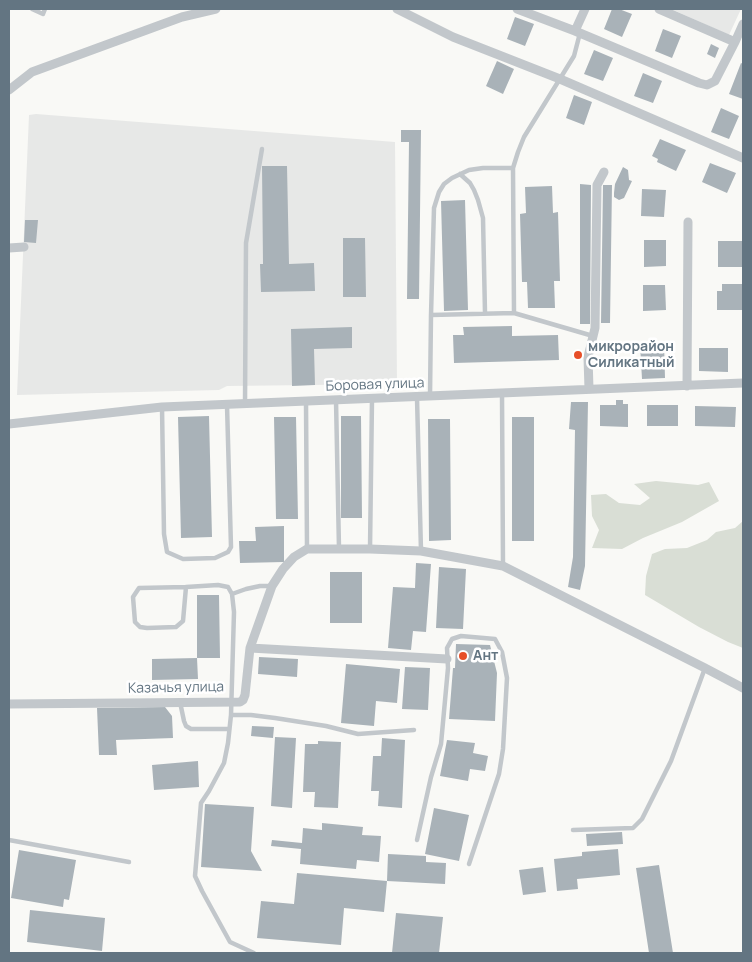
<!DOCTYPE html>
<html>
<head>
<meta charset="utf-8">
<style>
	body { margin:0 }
	#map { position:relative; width:752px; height:962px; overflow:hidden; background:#f9f9f6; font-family:Manrope,sans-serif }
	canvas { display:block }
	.frame { position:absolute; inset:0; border:10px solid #637582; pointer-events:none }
</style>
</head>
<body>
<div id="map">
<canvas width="752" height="962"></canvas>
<div class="frame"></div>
</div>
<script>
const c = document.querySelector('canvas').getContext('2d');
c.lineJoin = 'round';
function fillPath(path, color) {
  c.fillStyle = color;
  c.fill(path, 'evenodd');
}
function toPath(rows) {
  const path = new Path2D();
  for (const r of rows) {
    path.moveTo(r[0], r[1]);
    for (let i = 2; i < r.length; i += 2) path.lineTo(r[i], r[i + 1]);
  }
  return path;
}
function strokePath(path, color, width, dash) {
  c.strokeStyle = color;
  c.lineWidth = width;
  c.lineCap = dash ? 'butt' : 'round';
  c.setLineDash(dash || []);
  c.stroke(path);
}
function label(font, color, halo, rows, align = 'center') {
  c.font = font + ' Manrope,sans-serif';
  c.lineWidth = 5;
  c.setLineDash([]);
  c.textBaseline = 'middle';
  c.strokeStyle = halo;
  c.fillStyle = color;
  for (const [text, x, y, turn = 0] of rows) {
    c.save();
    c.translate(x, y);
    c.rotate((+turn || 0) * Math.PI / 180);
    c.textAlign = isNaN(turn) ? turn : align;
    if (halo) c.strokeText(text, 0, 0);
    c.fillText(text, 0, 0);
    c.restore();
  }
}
fillPath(toPath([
	[671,9,741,9,729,35],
	[36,114,395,142,397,384,227,386,219,390,17,395,29,115]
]), '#e7e8e7');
fillPath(toPath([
	[656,481,698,485,709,482,719,501,682,522,643,538,622,549,592,548,599,530,592,516,591,495,606,494,619,503,640,505,650,498,634,484],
	[743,521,743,648,728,642,699,627,645,595,646,576,652,554,665,549,687,548,707,540,716,532,735,528]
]), '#d9ded5');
fillPath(toPath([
	[612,9,619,9,632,14,622,37,604,29],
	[515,17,534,24,525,46,507,39],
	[663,29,681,36,672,58,655,51],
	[711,44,719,48,715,58,707,54],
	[594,50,613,58,603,81,584,74],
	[497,61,514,69,503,94,486,86],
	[741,63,743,64,743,99,729,94],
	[643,73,662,81,653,103,634,96],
	[574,95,592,102,584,125,566,118],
	[721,108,739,116,729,139,711,132],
	[401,130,421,130,419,299,407,299,409,142,401,142],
	[660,139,686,150,676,171,657,162,658,159,652,156],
	[710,163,736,173,727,193,702,182],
	[262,166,287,166,289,264,314,263,315,291,261,292,260,264,263,264],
	[623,167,628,170,629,180,632,181,624,198,619,200,614,197,614,193,615,184],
	[580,184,591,185,590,324,580,324],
	[603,185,612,185,610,323,601,323],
	[552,186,553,213,558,212,560,281,554,281,555,308,528,308,527,282,522,282,520,214,526,213,525,187],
	[642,189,666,190,664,217,641,216],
	[465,200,468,310,444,311,441,201],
	[25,220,38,220,36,243,24,242],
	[343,238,365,238,366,297,343,297],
	[644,240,666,240,666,266,644,267],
	[718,241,743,241,743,267,718,267],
	[722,284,743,284,742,310,717,310,717,291,722,291],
	[643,285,665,285,666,310,643,311],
	[512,326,512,336,558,335,559,360,454,363,453,335,464,335,463,327],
	[352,327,352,348,314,349,315,385,292,386,291,329],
	[664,343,665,378,642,379,640,344],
	[699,348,728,348,728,372,699,371],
	[616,400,623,400,623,404,628,404,628,427,600,426,600,405,616,405],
	[571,402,588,402,585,566,580,590,568,587,573,557,575,430,569,429],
	[647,405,678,405,678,426,647,426],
	[695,406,736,407,735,427,695,426],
	[209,416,212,537,181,538,178,417],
	[341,416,361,416,362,518,341,518],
	[274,417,296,417,298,519,276,519],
	[512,417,534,417,534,541,512,541],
	[428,419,450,419,451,540,429,541],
	[284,526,284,562,240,563,239,541,256,541,255,527],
	[416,563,431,564,426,632,413,631,411,650,388,648,393,587,415,588],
	[439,567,466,569,463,629,436,628],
	[330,572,362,572,362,623,330,623],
	[197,595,219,595,220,658,197,658],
	[456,644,490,645,497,673,495,721,449,719,453,668,455,668],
	[259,657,298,659,297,677,258,674],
	[197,658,198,679,152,680,152,659],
	[346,664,400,669,397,703,376,701,374,726,341,723],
	[405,667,430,668,428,710,402,709],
	[165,707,172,716,173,738,116,740,117,755,99,755,97,708],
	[252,726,274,727,273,738,251,736],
	[275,737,296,738,292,808,271,806],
	[382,738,405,740,402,808,378,806,379,791,371,791,373,756,381,756],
	[447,740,475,743,473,753,488,756,485,771,470,769,468,781,440,776],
	[318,741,341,742,338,808,314,807,315,792,303,792,305,744,318,744],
	[198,761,199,787,154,790,152,765],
	[205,804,254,807,251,851,262,871,201,867],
	[434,808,469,815,459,861,425,854],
	[322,823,363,827,362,835,381,836,379,862,357,860,356,869,300,864,301,849,271,846,272,840,302,843,303,828,322,830],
	[622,832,623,844,587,846,586,834],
	[618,849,620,875,577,879,578,889,557,891,554,859,582,856,582,852],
	[19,850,76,860,69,900,64,899,63,907,11,898],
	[388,854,426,856,426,862,446,863,445,884,387,881,384,912,344,908,341,945,257,938,261,901,294,904,297,873,387,881],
	[659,865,673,953,649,953,636,868],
	[543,867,546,892,523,895,519,870],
	[30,910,105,918,102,951,27,942],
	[396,913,443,917,439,953,392,953]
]), '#a9b2b8');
strokePath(toPath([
	[32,9,43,14,45,9],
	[513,168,518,152,524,137,574,56,580,33],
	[460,174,470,183,474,190,478,200,483,218,485,313],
	[514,313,593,336],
	[502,394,503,566],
	[430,396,431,315,434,208,439,192,444,184,452,178,469,170,483,168,513,168,514,313,431,315],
	[417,398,421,551],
	[336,400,339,549],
	[306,402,307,548],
	[245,403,246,243,262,149],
	[162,407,164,534,167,552,183,559,215,558,228,552,231,547,227,405],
	[370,549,372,399],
	[186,587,183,621,176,627,147,628,140,627,135,622,133,597,139,588,186,587,218,585,228,587,232,594,234,612,231,715,228,743,224,763,209,791,201,803,195,876,202,891,230,942,254,953],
	[232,594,246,589,260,586,271,586],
	[180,702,184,721,186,726,191,729,229,729],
	[231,715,251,715,275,718,326,726,358,734,414,730],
	[573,830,633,828,642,819,671,761,705,668],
	[9,840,129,862],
	[417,840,431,777,441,744,448,668,447,648,452,639,461,636,495,639,502,652,507,678,503,749,499,774,469,864]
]), '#c2c7cb', 4.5);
strokePath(toPath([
	[397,9,453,37,560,79,743,158],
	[517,9,575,31,699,83,707,85,715,81,735,42,743,24],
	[659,9,735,42],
	[575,31,585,9],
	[9,90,32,72,182,17,216,9],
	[9,248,24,247],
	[687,386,688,222],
	[589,389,588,357,595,328,597,185,604,172],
	[9,424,162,407,743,383],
	[250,648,272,586,283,569,294,557,307,549,370,549,421,551,503,566,705,668,743,688],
	[9,704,240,702,243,700,245,695,250,648,447,659]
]), '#c2c7cb', 9);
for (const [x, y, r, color] of [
	[578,355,5,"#e74f28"],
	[463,656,5,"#e74f28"]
]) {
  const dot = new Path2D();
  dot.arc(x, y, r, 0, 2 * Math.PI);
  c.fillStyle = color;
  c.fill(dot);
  strokePath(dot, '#fff', 2);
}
label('bold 14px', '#637582', '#fff', [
	["микрорайон",588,347],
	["Силикатный",588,363],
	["Ант",473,656]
], 'left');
label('14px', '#637582', '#fff', [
	["Боровая улица",375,385,-2],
	["Казачья улица",176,688,-1]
]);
</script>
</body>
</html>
